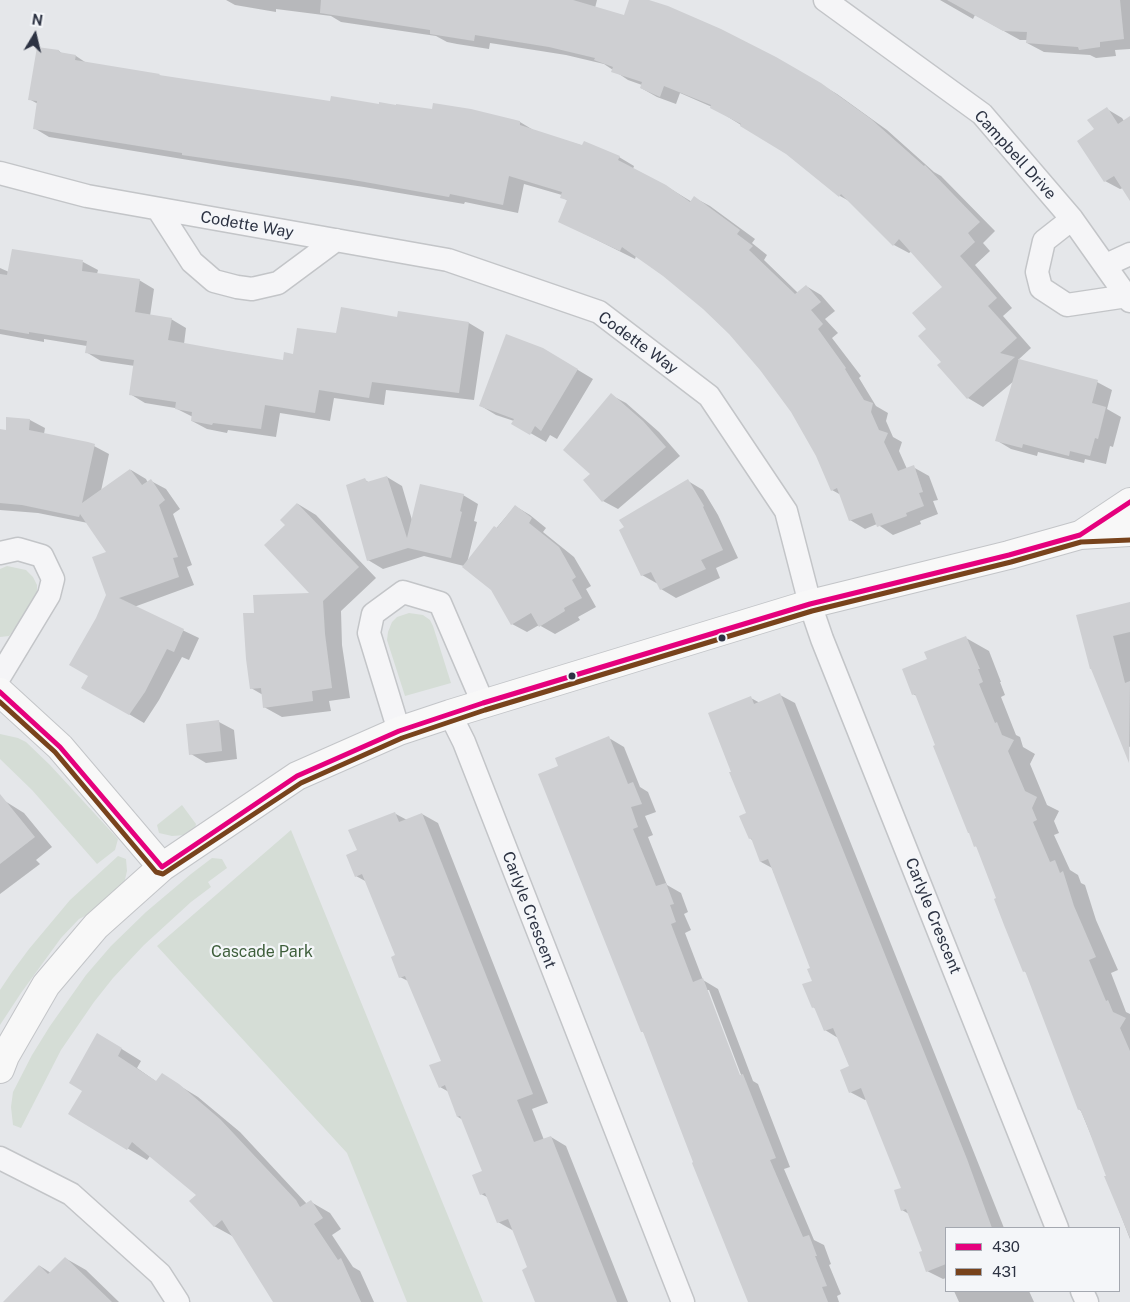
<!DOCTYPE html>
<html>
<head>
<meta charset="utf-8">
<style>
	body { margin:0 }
	#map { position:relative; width:1130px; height:1302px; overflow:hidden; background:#e5e7ea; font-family:"Public Sans",sans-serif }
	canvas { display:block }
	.legend { position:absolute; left:945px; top:1227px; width:175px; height:65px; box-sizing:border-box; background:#f4f6f9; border:1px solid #a4a8b0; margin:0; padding:6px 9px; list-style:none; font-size:15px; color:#2d3343 }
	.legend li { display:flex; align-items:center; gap:10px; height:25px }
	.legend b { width:25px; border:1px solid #a4a8b0 }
	.north { position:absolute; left:10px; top:10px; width:50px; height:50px; -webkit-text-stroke:4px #f4f6f9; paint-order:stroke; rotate:9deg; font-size:14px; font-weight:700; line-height:20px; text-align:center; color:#2d3343 }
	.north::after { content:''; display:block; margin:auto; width:18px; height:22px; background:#2d3343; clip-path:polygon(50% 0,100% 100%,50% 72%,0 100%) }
</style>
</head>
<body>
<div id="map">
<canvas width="1130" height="1302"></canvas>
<ul class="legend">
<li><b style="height:6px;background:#e5007d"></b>430</li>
<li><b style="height:6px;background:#78431c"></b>431</li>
</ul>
<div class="north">N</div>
</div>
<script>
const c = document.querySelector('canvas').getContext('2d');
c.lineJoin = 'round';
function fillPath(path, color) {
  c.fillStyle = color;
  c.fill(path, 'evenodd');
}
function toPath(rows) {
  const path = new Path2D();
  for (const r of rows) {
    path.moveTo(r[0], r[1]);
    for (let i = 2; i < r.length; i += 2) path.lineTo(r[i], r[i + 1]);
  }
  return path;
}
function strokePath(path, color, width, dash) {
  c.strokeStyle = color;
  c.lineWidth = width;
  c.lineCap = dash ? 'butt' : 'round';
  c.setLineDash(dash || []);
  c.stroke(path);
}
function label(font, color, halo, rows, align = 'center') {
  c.font = font + ' "Public Sans",sans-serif';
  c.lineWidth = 4.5;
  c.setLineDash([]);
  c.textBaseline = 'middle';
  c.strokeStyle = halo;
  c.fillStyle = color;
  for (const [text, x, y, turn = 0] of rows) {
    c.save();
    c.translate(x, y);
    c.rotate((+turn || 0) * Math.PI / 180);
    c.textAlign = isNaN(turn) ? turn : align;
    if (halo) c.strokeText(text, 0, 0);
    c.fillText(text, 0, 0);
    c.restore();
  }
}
fillPath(toPath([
	[7,566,26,570,33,577,37,585,37,591,32,606,9,636,0,637,0,569],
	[409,613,423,615,430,620,433,626,451,683,405,696,387,640,388,632,392,622,397,617],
	[0,734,18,738,26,742,50,765,118,839,115,850,97,864,32,790,0,759],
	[182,805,196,824,194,832,186,835,172,836,159,833,157,825],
	[291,830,483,1302,407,1302,347,1153,157,946],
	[118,856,126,859,127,871,123,888,99,909,79,919,61,938,21,993,0,1025,0,990,12,972,29,949,70,900],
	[212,858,222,859,227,868,208,882,211,887,191,902,144,945,113,978,94,1002,61,1050,21,1128,13,1125,11,1107,13,1092,32,1055,50,1026,86,975,111,946,146,912,191,874]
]), '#d5ddd6');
fillPath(toPath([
	[226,0,597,0,595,8,625,17,631,0,644,0,776,58,837,94,887,130,934,172,941,176,995,231,983,243,990,251,975,265,1012,308,1003,316,1031,348,1018,360,1097,382,1112,390,1107,409,1121,417,1113,447,1110,446,1106,464,1085,459,1084,463,1038,452,1037,456,1011,449,996,440,1014,381,983,407,968,398,939,365,943,362,928,329,944,287,912,251,909,253,894,245,851,202,840,196,786,153,712,107,680,93,676,104,657,97,641,88,642,85,628,80,604,64,566,55,490,43,489,49,457,44,447,42,436,36,341,22,331,16,276,9,276,12,235,5],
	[940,0,1130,0,1130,49,1115,50,1116,56,1096,58,1090,55,1044,52,1027,43,1027,40,1020,40,975,15,973,19],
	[59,51,64,55,76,56,88,64,159,75,163,77,331,103,380,105,433,111,470,110,520,122,535,131,619,157,634,166,633,169,666,186,692,202,695,198,710,206,755,239,752,243,767,255,764,260,798,293,806,286,821,295,835,311,825,319,838,333,832,338,861,376,859,378,876,406,888,413,886,421,893,437,902,442,899,451,907,469,913,467,929,476,938,500,933,501,938,514,920,521,921,524,893,535,877,524,865,529,850,520,841,495,832,490,817,455,792,411,761,370,729,333,703,308,664,276,636,256,635,259,559,221,568,201,562,197,562,195,524,184,518,213,465,202,464,204,364,187,231,167,49,137,34,128,38,104,29,99],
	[1107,109,1122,118,1124,121,1130,118,1130,197,1123,188,1120,189,1105,181,1095,130],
	[83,262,98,270,97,274,139,280,154,289,150,316,171,319,186,328,184,344,284,361,337,335,398,318,469,323,484,332,474,400,386,390,384,405,334,398,330,421,280,413,276,437,228,430,227,433,207,429,192,421,193,417,175,408,145,403,130,394,135,366,101,361,86,352,87,346,44,339,44,342,0,334,0,268,9,272],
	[543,349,593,379,557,439,550,435,546,442,513,423,514,421,496,415,481,406],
	[611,395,626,403,659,432,680,456,618,509,603,501,592,474],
	[30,420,45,428,44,434,94,446,109,454,101,491,131,470,146,479,148,483,151,481,166,489,180,509,173,514,192,565,187,567,194,585,134,607,199,638,189,660,182,657,159,700,144,723,83,687,90,676,97,618,107,595,108,553,88,523,38,513,0,510,0,431,7,431],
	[387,477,402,486,412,520,463,495,478,504,474,521,477,522,467,563,515,506,530,515,546,528,543,532,574,557,591,586,586,589,596,607,578,617,580,620,555,634,539,625,527,632,512,624,492,589,464,566,424,556,383,569,368,560,365,480,370,483],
	[688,481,703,490,718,515,738,558,716,568,720,578,676,598,661,589,658,584,642,575],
	[298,504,316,515,376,578,341,611,342,645,350,698,329,701,331,711,282,717,264,707,263,695,251,688,255,614,311,594,287,525],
	[1130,602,1130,747,1122,743,1093,670],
	[966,638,989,651,1001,682,1000,682,1005,695,1001,697,1016,735,1020,737,1023,747,1035,754,1030,764,1047,805,1059,811,1054,821,1059,833,1054,835,1070,870,1078,875,1081,883,1085,885,1096,920,1118,970,1111,973,1126,1012,1130,1014,1130,1239,1106,1177,1108,1176,1081,1111,1079,1109,1027,973,1024,971,978,847,975,846,917,696,913,694,929,660],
	[780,695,795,703,1004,1228,946,1228,946,1278,943,1279,927,1271,923,1252,909,1214,902,1210,903,1188,867,1099,865,1100,850,1092,850,1067,838,1038,825,1030,816,1009,813,1007,812,968,772,868,761,862,753,841,750,838,747,814,751,698,760,703],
	[219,722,234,730,237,759,206,763,191,754],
	[609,738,624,747,640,787,648,792,656,812,645,816,653,835,648,837,667,885,681,893,688,912,684,914,691,930,685,933,703,980,718,989,753,1081,758,1084,790,1167,784,1169,814,1240,824,1245,831,1264,829,1265,841,1294,837,1296,839,1302,750,1302,644,1033,642,1031,560,766],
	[706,990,709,990,743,1080,741,1081],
	[0,798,24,813,52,847,36,860,40,864,0,894],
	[394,813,407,820,422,814,438,823,548,1103,532,1109,544,1140,551,1137,566,1146,628,1302,536,1302,529,1268,514,1231,498,1222,489,1198,481,1194,483,1172,463,1120,458,1117,449,1092,440,1087,442,1061,410,982,400,977,397,956,367,882,356,876,358,851],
	[117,1046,141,1061,137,1068,157,1082,162,1075,198,1097,240,1132,307,1204,311,1202,330,1213,341,1229,332,1235,353,1267,360,1271,374,1302,275,1302,234,1237,214,1226,198,1195,150,1156,147,1160,70,1114],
	[65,1258,86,1270,119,1302,5,1302,40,1266,51,1273],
	[954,1291,1029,1291,1034,1302,959,1302]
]), '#0003');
fillPath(toPath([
	[321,0,573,0,624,15,629,0,649,0,668,6,721,29,776,57,821,83,871,119,924,166,925,165,980,222,968,233,975,242,960,256,997,298,988,306,1017,338,1000,353,1015,357,967,399,937,365,941,362,918,336,926,329,912,313,942,287,899,239,893,246,841,194,839,197,786,154,740,126,741,124,710,108,711,105,664,86,660,97,640,88,642,82,611,72,613,67,594,60,595,58,549,47,475,35,474,41,430,34,430,30,320,13],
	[947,0,1120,0,1124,39,1100,42,1100,47,1079,50,1078,47,1026,43,1027,32,1003,31],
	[37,47,59,50,59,52,76,55,75,60,160,74,159,75,330,101,331,96,379,104,379,102,396,105,396,104,432,109,433,103,471,109,520,121,520,125,582,145,584,141,620,156,618,160,666,185,690,202,694,196,740,230,737,234,753,246,749,250,795,294,806,285,821,302,811,310,823,324,818,329,846,368,845,369,864,400,873,403,871,412,879,430,888,433,884,442,898,471,914,465,923,492,919,493,924,506,906,513,907,516,877,527,872,513,849,521,837,488,831,491,816,456,791,412,760,370,729,334,703,309,663,276,622,247,620,251,558,222,567,200,560,198,562,192,509,176,503,205,450,194,449,197,348,179,182,155,182,153,33,129,37,101,28,100],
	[1107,107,1118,124,1130,116,1130,201,1114,176,1104,182,1077,141,1094,129,1087,120],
	[12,249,83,260,82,271,140,279,135,312,172,318,168,340,228,351,283,360,284,352,293,354,297,328,336,333,341,307,397,317,398,311,469,322,459,393,372,382,369,398,319,390,315,413,265,405,261,429,213,423,212,425,191,421,192,412,175,409,176,402,129,395,134,360,85,353,87,341,29,332,29,334,0,329,0,274,7,275],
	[506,334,543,348,578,369,541,431,535,426,530,435,511,424,514,419,479,406],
	[1019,359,1098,380,1092,403,1106,407,1098,439,1095,438,1090,456,1070,451,1069,456,1023,444,1022,448,995,441],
	[611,393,643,421,666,447,602,502,583,480,590,474,563,450],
	[6,417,30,419,29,430,88,442,95,444,82,503,130,469,142,485,151,479,165,500,159,505,178,557,173,558,179,577,119,598,184,629,174,652,167,649,145,692,129,715,81,688,88,676,69,665,96,618,106,595,92,557,106,552,80,514,79,517,22,505,0,503,0,429,6,430],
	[387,476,407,538,420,484,464,494,460,511,462,512,451,558,408,548,367,561,346,485,365,478,367,482],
	[688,479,704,506,703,507,723,550,701,560,706,569,660,590,651,572,641,576,619,530,624,527,619,520],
	[297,503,359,567,323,601,325,634,332,688,312,691,313,701,263,708,261,688,250,689,246,659,243,613,254,613,253,595,309,593,264,545,285,525,280,520],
	[515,505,532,518,529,523,559,547,576,577,572,580,582,598,564,608,565,611,539,627,531,613,511,625,491,590,462,567,494,526,497,528],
	[1130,602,1130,632,1113,636,1125,683,1130,681,1129,763,1091,669,1090,669,1076,615],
	[966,636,980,669,978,669,983,682,979,684,995,723,997,722,1002,735,1014,740,1008,751,1025,791,1037,797,1032,808,1037,820,1033,822,1050,862,1055,860,1060,873,1063,871,1074,906,1096,957,1089,960,1106,1001,1108,1000,1113,1012,1126,1018,1120,1028,1130,1051,1130,1238,1104,1176,1106,1176,1086,1123,1080,1109,1078,1110,1025,971,1023,972,1004,925,994,899,996,898,976,846,974,847,969,833,968,833,933,746,935,745,915,694,912,695,902,669,927,659,924,652],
	[780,693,967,1159,992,1228,946,1228,946,1264,926,1272,919,1252,922,1251,906,1209,901,1211,894,1190,901,1188,861,1088,849,1093,840,1070,849,1066,833,1028,824,1031,814,1007,812,1008,802,984,812,981,807,969,810,968,768,859,760,862,751,838,749,839,739,816,746,813,729,772,731,772,708,713,751,696,754,704],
	[219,720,222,751,189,755,186,724],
	[609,736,628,784,633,782,642,804,631,807,638,827,633,829,656,886,666,883,674,904,670,905,676,922,671,924,693,982,703,978,740,1075,743,1074,776,1158,770,1160,803,1237,809,1235,817,1256,815,1256,827,1286,822,1287,828,1302,748,1302,692,1163,693,1162,643,1032,641,1032,538,774,558,766,555,758],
	[0,794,35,837,0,864],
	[395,812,399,822,422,813,533,1094,517,1100,534,1142,551,1136,617,1302,535,1302,522,1270,527,1267,508,1219,497,1223,485,1193,480,1195,472,1175,482,1171,460,1116,457,1117,445,1085,439,1088,429,1065,441,1061,405,976,399,978,391,957,395,955,362,874,355,877,346,855,357,850,348,830],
	[97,1033,122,1048,118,1056,156,1081,162,1073,179,1084,220,1119,296,1200,300,1207,311,1200,323,1218,314,1224,338,1260,341,1258,361,1302,273,1302,222,1220,214,1227,189,1201,196,1195,132,1142,127,1150,68,1114,82,1091,69,1083],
	[65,1257,112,1302,3,1302,39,1265,48,1274]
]), '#cecfd2');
const street = toPath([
	[825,0,982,114,1072,219,1130,301],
	[0,173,87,196,448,260,599,312,709,396,786,511,810,604,822,639,1057,1228],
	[158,209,192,262,214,281,237,287,252,289,278,283,336,240],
	[1072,219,1044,241,1037,272,1041,288,1067,305,1127,296],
	[1106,265,1130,254],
	[0,553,18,549,42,556,53,579,49,595,0,676],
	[450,714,464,742,683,1302],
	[399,731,369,633,373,614,403,592,440,603,483,703],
	[0,1158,71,1194,160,1274,178,1302],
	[1082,1291,1087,1302]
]);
const secondary = toPath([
	[1082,534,1130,502],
	[0,692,60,747,162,867],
	[0,1069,5,1056,46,985,96,926,162,867,297,776,399,731,450,714,810,604,1009,555,1080,535,1130,532]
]);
strokePath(street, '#c3c5c8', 25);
strokePath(secondary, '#c3c5c8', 30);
strokePath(street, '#f5f5f7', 22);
strokePath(secondary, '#f8f8f8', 28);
strokePath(toPath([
	[0,692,60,747,162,867,297,776,399,731,483,703,810,604,1009,555,1080,535,1130,502]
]), '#e5007d', 5);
strokePath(toPath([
	[0,702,55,752,156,872,163,874,301,783,402,738,485,710,812,611,1011,562,1081,542,1130,540]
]), '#78431c', 5);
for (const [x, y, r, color] of [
	[722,638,4.5,"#2d3343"],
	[572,676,4.5,"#2d3343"]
]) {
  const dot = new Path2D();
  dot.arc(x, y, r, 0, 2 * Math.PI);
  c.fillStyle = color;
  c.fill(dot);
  strokePath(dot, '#f4f6f9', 2);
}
label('16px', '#2d3343', '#f4f6f9', [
	["Campbell Drive",1015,155,48],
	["Codette Way",247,225,10],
	["Codette Way",638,343,36],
	["Carlyle Crescent",529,910,69],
	["Carlyle Crescent",933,916,68]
]);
label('16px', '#3e5e3b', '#f4f6f9', [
	["Cascade Park",262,952]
]);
</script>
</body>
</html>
